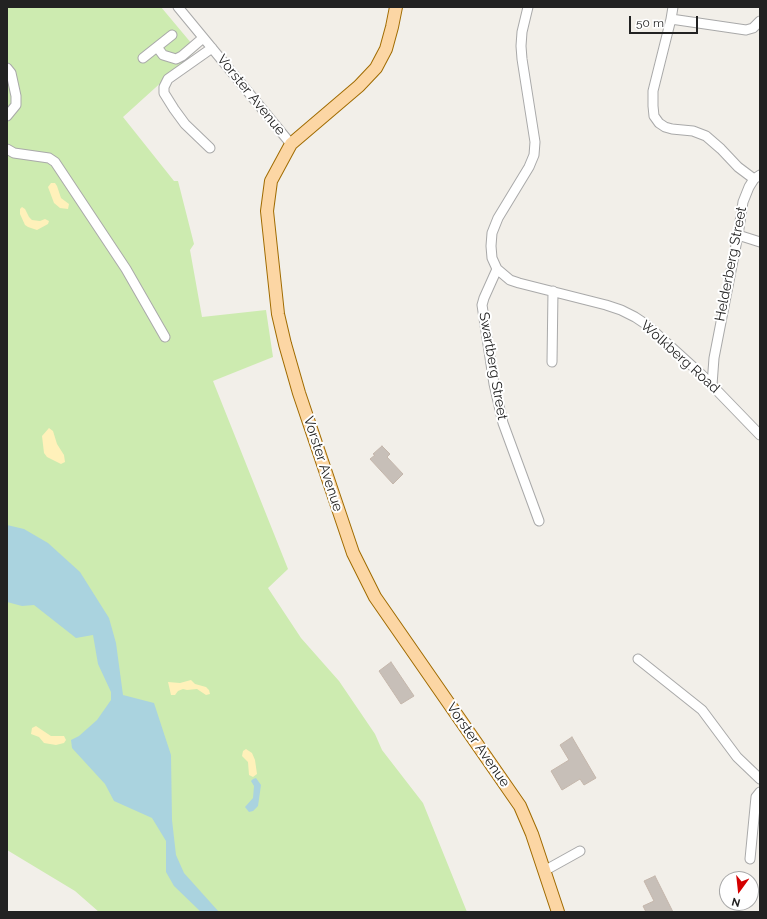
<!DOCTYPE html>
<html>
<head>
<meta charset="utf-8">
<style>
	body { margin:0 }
	#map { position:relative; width:767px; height:919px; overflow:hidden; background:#f2efe9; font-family:Raleway,sans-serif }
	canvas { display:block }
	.frame { position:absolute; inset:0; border:8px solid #222; pointer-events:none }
	.north { position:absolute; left:719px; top:871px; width:40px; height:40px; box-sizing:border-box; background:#fff; border:1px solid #a7a7a7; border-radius:50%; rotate:195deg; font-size:11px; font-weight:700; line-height:16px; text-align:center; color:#222 }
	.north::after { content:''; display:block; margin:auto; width:14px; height:18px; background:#d40000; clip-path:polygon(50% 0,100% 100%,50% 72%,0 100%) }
	.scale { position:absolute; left:629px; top:16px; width:69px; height:18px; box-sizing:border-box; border:2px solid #222; border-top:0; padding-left:5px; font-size:12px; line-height:14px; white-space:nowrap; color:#222; -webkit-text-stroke:3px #fff; paint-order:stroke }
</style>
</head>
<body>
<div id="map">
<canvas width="767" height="919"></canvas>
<div class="frame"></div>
<div class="north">N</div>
<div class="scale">50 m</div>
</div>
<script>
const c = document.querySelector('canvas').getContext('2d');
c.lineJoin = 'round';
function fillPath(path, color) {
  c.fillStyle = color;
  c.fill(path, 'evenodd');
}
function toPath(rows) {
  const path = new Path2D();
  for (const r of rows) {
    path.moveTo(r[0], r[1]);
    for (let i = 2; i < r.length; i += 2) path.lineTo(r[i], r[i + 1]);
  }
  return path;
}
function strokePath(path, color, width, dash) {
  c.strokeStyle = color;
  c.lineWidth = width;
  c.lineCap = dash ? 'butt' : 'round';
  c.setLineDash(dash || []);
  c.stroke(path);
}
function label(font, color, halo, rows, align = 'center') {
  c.font = font + ' Raleway,sans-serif';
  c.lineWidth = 4;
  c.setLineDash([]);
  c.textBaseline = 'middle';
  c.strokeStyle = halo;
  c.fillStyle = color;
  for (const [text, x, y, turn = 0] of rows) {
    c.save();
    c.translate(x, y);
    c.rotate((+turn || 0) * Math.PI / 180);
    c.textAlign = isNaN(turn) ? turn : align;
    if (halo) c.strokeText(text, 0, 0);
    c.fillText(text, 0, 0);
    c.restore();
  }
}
fillPath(toPath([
	[7,7,161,7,197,50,123,117,174,181,178,181,194,244,190,250,202,317,266,310,273,357,213,381,288,569,268,588,301,638,339,681,375,734,382,750,423,803,467,912,99,912,75,891,7,850]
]), '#cdebb0');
fillPath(toPath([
	[51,183,55,183,57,186,61,198,69,204,68,209,60,208,54,203,48,187],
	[22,207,25,209,29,217,32,220,40,221,45,219,49,221,48,224,37,230,28,227,25,225,20,214,20,209],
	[49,428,53,431,57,444,64,455,65,462,61,464,47,457,44,453,42,436],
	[191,680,195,684,206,687,209,690,210,694,206,695,197,689,187,690,183,689,178,691,175,695,171,695,168,682,180,683],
	[36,726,51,736,64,736,66,740,64,743,56,745,44,743,39,737,31,734,32,728],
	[246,749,252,753,255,760,257,774,253,777,249,775,248,762,242,756,243,751]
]), '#fff1ba');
fillPath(toPath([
	[7,525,24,529,48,543,80,572,109,618,116,643,123,695,154,703,171,755,172,820,176,855,184,873,219,912,201,912,174,886,166,872,166,841,152,818,114,801,105,784,72,748,71,740,79,736,97,720,111,700,111,692,98,664,93,635,76,638,34,605,22,606,7,602],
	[256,778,261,785,258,806,253,811,249,812,245,807,253,798,254,786,251,781,253,779]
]), '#aad3df');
const building = toPath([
	[382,446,390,454,387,457,403,474,393,484,370,459,375,455,373,454,382,446],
	[391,662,414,696,401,704,379,671,391,662],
	[572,737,596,778,584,785,580,779,562,790,551,771,569,760,560,745,572,737],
	[655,876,673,912,646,912,643,906,654,901,644,881,655,876]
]);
fillPath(building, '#c7bfb8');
strokePath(building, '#c4b6ab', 1);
const minor = toPath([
	[178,7,291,144],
	[528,7,522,32,521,46,522,59,535,142,534,155,529,167,498,218,492,233,491,246,492,258,497,269,484,298,482,305,494,384,503,423,539,521],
	[671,19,673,7],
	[157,47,163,55,176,59,182,56,203,38],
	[143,58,172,35],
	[7,68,11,73,16,96,16,105,7,116],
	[210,148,185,124,174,109,164,93,164,87,168,79,212,48],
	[7,149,14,153,49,158,55,162,126,269,165,337],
	[754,179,738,167,721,149,706,136,693,131,672,129,665,127,659,123,654,116,653,106,653,91,671,19,746,30,753,28,760,21],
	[738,235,760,242],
	[497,269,510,280,519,283,606,305,621,310,635,317,647,325,701,374,760,435],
	[552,362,553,291],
	[712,385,714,358,738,235,743,202,749,187,754,179,760,175],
	[638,659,702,710,737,757,760,779],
	[750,859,756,797,760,792],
	[544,871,580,851]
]);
const major = toPath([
	[396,7,392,27,386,49,376,68,359,86,291,144,271,181,267,211,278,314,285,344,299,393,353,553,375,597,520,806,532,834,558,912]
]);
strokePath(minor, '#a9a9a9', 11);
strokePath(major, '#a06b00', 14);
strokePath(minor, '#fff', 9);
strokePath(major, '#fcd6a4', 12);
label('14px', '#222', '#fff', [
	["Vorster Avenue",251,95,51],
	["Helderberg Street",731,264,-79],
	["Wolkberg Road",680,357,42],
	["Swartberg Street",493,366,80],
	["Vorster Avenue",323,464,72],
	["Vorster Avenue",478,745,55]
]);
</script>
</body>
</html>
